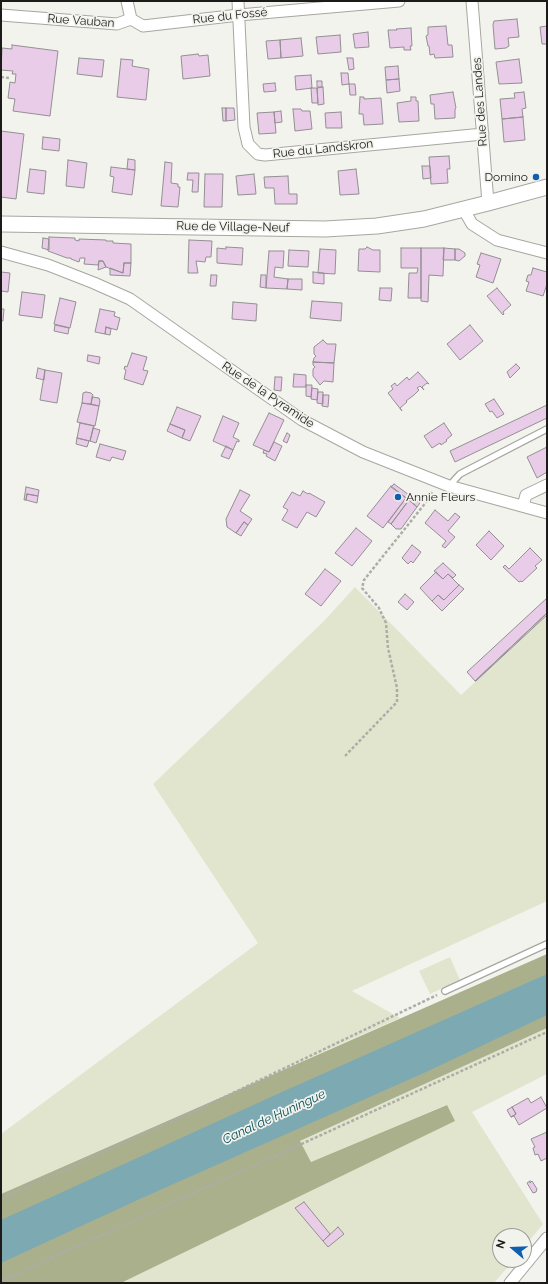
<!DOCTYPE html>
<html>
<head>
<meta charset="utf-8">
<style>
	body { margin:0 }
	#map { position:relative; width:548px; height:1284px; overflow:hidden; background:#f3f3ed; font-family:Raleway,sans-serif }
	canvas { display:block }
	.frame { position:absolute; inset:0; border:2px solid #1c1b19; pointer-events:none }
	.north { position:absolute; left:492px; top:1228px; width:40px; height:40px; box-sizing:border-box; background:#f3f3ed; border:1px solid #9d9d98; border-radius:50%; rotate:289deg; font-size:11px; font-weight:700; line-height:16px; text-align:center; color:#1c1b19 }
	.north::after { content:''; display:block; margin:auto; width:14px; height:18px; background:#0e60ae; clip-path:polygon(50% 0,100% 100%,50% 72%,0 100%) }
</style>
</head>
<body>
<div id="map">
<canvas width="548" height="1284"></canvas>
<div class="frame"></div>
<div class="north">N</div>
</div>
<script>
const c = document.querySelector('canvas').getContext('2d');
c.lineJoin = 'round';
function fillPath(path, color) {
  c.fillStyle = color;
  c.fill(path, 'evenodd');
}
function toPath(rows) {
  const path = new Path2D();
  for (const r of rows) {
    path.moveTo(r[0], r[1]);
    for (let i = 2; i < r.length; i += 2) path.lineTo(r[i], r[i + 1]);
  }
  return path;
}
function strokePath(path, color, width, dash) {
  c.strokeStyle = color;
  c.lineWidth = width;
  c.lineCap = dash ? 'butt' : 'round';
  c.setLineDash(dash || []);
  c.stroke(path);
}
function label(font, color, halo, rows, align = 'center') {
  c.font = font + ' Raleway,sans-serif';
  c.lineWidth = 3.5;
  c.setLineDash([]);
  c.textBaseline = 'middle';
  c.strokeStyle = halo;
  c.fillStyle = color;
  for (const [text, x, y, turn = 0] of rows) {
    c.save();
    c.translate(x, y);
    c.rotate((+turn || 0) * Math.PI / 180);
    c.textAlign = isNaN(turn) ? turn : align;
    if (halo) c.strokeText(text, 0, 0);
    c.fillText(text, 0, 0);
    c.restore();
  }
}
fillPath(toPath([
	[355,587,461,695,547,615,547,901,352,991,400,1018,1,1194,1,1134,258,943,153,784,324,621],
	[450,957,460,980,430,994,419,971],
	[547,1028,547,1074,472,1112,543,1224,524,1247,524,1236,500,1236,500,1260,514,1260,494,1283,121,1283,454,1121,446,1105,311,1162,300,1141]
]), '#e2e5cd');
fillPath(toPath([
	[547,954,547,1028,300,1141,311,1162,447,1105,455,1121,121,1283,1,1283,1,1194]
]), '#aab08c');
fillPath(toPath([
	[547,974,547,1015,426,1072,142,1198,1,1263,1,1220,282,1092]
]), '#7ca9b2');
const building = toPath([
	[517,19,519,37,508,38,509,46,506,48,495,49,493,25,494,21,517,19],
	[446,26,448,45,452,45,453,57,435,58,434,54,430,55,429,46,428,46,426,36,428,35,428,27,446,26],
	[547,26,547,44,542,44,540,27,547,26],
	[411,28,412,46,410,46,411,50,404,50,404,47,390,48,388,30,397,30,396,29,411,28],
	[368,32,369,47,355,48,353,34,368,32],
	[340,35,341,52,318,54,316,37,340,35],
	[301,38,303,56,281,58,280,40,301,38],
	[280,40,281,58,268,59,266,41,280,40],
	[12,45,58,51,50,116,13,111,15,99,8,98,10,82,15,83,16,74,12,74,13,71,1,70,2,48,12,49,12,45],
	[198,54,199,56,208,55,210,76,183,79,181,56,198,54],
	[79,58,104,60,102,77,77,74,79,58],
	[347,58,353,58,354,69,349,70,347,58],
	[121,59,133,60,132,66,149,69,146,100,117,97,121,59],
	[519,59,522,83,499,84,496,62,519,59],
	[398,66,399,79,386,80,385,67,398,66],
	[341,73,348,73,349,84,342,85,341,73],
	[311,75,312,88,296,90,295,76,311,75],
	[399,79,400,91,387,93,386,80,399,79],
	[317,81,322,81,322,87,317,87,317,81],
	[275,83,276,91,264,92,263,84,275,83],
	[349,84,355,84,356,95,350,95,349,84],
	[323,87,324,104,318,105,317,88,323,87],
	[311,88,317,88,318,103,312,103,311,88],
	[453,92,456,108,455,109,455,118,435,119,434,104,431,104,430,95,453,92],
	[524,92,526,108,522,109,523,117,502,119,500,99,515,98,514,93,524,92],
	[360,97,364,97,364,99,381,98,383,124,364,125,363,114,359,114,360,97],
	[411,97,416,97,416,101,418,101,419,121,399,122,397,103,411,101,411,97],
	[222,108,226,108,226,121,223,121,222,108],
	[226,108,234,108,235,120,226,121,226,108],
	[293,109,301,109,302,111,310,111,312,129,295,131,293,109],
	[281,111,282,122,275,123,274,112,281,111],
	[274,112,276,133,259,134,257,113,274,112],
	[341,112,342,128,326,128,325,113,341,112],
	[523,117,525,140,504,142,502,119,523,117],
	[1,131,24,134,16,199,1,197,1,131],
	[43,137,60,139,59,151,42,149,43,137],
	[449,156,450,169,447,169,448,183,431,184,429,157,449,156],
	[128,159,135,160,135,170,127,169,128,159],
	[68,160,87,163,84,188,66,186,68,160],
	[165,162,172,163,171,183,178,184,178,187,180,187,178,207,161,206,165,162],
	[422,166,430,166,431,178,423,179,422,166],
	[111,167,135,170,132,195,112,192,114,177,110,176,111,167],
	[30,169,46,171,44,194,27,192,30,169],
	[356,169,359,194,340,195,338,171,356,169],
	[188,173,199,173,198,192,192,192,193,180,187,180,188,173],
	[205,174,223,174,222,207,204,207,205,174],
	[254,174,256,194,238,195,236,176,254,174],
	[288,176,289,194,297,194,297,204,275,204,274,188,265,188,264,177,288,176],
	[49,237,75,238,75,240,79,241,79,239,106,240,106,241,113,241,113,243,131,244,131,263,124,263,123,273,106,267,103,261,99,261,98,265,84,264,85,258,80,258,79,262,71,259,71,258,67,258,48,251,49,237],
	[43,238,49,239,49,250,42,248,43,238],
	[189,240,212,241,211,257,206,257,205,262,196,261,198,273,188,273,189,240],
	[226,247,243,248,242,265,217,263,217,248,226,249,226,247],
	[367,247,373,250,380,250,380,272,358,271,359,249,365,249,367,247],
	[401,248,421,248,421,298,408,298,409,273,417,273,418,268,401,268,401,248],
	[421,248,444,248,443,276,429,275,428,302,421,301,421,248],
	[444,248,455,249,455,260,443,260,444,248],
	[320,249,336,250,335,274,318,273,320,249],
	[455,249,459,249,465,253,465,256,459,261,455,260,455,249],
	[289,250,309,251,308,267,288,266,289,250],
	[269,251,284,251,283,268,275,267,274,277,288,279,287,289,266,288,269,251],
	[481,253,501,259,493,283,476,277,480,265,477,264,481,253],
	[99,261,103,261,106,267,98,270,99,261],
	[124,263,131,263,130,276,110,275,110,268,123,273,124,263],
	[533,268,547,272,547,284,543,296,526,291,529,282,526,281,528,275,531,275,533,268],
	[1,272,10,273,8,292,1,291,1,272],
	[313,272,324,273,324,284,313,283,313,272],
	[211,275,217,275,216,286,210,286,211,275],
	[261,275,266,275,266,288,260,287,261,275],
	[288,279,302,279,302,290,287,289,288,279],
	[380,288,392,288,391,301,379,300,380,288],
	[497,288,511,305,503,312,504,314,503,315,487,296,497,288],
	[22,292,45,295,42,318,19,315,22,292],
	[60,298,76,302,70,328,54,324,60,298],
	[312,301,342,303,341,321,310,318,312,301],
	[233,302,257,304,256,321,232,319,233,302],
	[1,309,4,309,3,321,1,321,1,309],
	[100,309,115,312,114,316,120,318,117,330,106,327,105,334,95,332,100,309],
	[55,325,69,328,68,334,54,331,55,325],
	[470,325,483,341,460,360,447,344,470,325],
	[106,327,111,329,110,335,105,334,106,327],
	[323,340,327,344,336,344,334,363,313,362,314,358,316,356,314,354,314,347,323,340],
	[132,353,147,357,143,370,148,371,143,385,124,379,126,370,124,369,125,366,127,367,132,353],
	[88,355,100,357,99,364,87,361,88,355],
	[313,362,334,363,333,382,324,381,320,385,313,376,313,369,315,367,313,365,313,362],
	[516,364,520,368,510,378,507,372,516,364],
	[38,368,45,370,44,380,36,378,38,368],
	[45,370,62,373,57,403,40,400,45,370],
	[418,372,429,384,427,383,422,387,424,390,420,386,417,388,419,390,414,395,406,401,407,402,400,408,402,411,388,393,393,389,391,386,395,383,397,386,407,377,409,380,418,372],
	[294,374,306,375,306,387,293,387,294,374],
	[275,377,282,377,281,391,274,390,275,377],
	[306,385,312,385,311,397,306,396,306,385],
	[312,388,318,389,317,400,311,399,312,388],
	[86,392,91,393,93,395,91,404,82,403,83,393,86,392],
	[318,392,323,392,323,404,317,403,318,392],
	[323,395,329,395,328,407,322,406,323,395],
	[92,397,99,398,100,401,99,406,91,404,92,397],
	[494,399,504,414,497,418,492,411,490,412,485,404,494,399],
	[82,403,99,406,95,426,77,422,82,403],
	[547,405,547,418,455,462,450,451,547,405],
	[177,407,201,416,190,441,182,438,185,430,170,424,177,407],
	[269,413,284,420,269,452,253,445,269,413],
	[223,416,239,423,233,437,239,440,239,442,237,441,233,450,213,441,223,416],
	[80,423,94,426,90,441,77,438,80,423],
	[444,423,452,435,446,440,447,441,441,445,440,443,432,448,424,436,444,423],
	[170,424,185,430,182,438,167,431,170,424],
	[93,428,100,430,96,443,90,441,93,428],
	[287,433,290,435,287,443,283,441,287,433],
	[77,438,89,441,87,447,76,444,77,438],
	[274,442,282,446,275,461,266,456,267,454,263,453,264,450,269,452,274,442],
	[100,444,126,451,123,460,112,457,110,461,96,457,100,444],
	[226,446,233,450,229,459,221,456,226,446],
	[547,447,547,472,537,478,527,457,547,447],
	[394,484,412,497,409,500,391,487,394,484],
	[391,486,406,498,383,528,367,516,391,486],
	[26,487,39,490,38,496,27,494,26,500,24,500,26,487],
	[240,490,250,495,240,511,252,519,248,525,244,522,236,533,227,527,226,519,240,490],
	[303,491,308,494,309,493,325,502,316,517,307,512,297,528,282,520,288,510,283,507,292,492,300,496,303,491],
	[27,494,38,496,37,503,26,500,27,494],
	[412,497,420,503,417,507,409,500,412,497],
	[406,498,409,500,391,524,388,522,406,498],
	[409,500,417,507,401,529,396,529,391,524,409,500],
	[435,510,448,521,455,513,460,517,448,531,455,537,445,548,442,546,446,541,425,523,435,510],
	[244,522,248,525,241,536,236,533,244,522],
	[356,528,372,541,352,566,335,553,356,528],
	[489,531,504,546,491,560,476,545,489,531],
	[412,545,421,552,413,563,411,561,408,564,402,558,412,545],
	[530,548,542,560,535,566,537,568,522,582,521,581,519,582,503,567,505,565,509,569,530,548],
	[443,563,456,575,453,578,448,574,443,579,434,571,443,563],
	[325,569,341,581,321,606,305,594,325,569],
	[436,572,443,579,448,574,459,585,444,600,438,595,432,601,420,588,436,572],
	[459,585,464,589,442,611,432,601,438,595,444,600,459,585],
	[405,594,414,602,407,610,398,602,405,594],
	[547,598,547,613,475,681,467,672,547,598],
	[547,613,547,615,476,681,475,681,547,613],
	[541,1097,547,1108,519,1125,514,1116,511,1117,516,1114,512,1107,528,1098,531,1103,541,1097],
	[512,1107,516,1114,511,1117,507,1110,512,1107],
	[547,1132,547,1158,541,1161,538,1154,535,1155,533,1148,535,1147,531,1139,547,1132],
	[530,1181,530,1183,532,1181,537,1189,536,1192,533,1193,527,1183,530,1181],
	[304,1202,330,1234,323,1241,295,1208,304,1202],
	[338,1227,344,1234,328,1247,323,1241,338,1227]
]);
fillPath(building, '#e9cce8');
strokePath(building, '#938f93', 1);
const lane = toPath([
	[449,486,460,474,547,429],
	[445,991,547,944]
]);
const street = toPath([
	[127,1,131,19],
	[238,1,244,127,248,144,258,154,265,155,483,134],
	[472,1,488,203],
	[1,15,117,24,131,19,143,26,239,15,399,1],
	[464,210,472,224,497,240,547,253],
	[1,252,48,265,94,283,130,299,302,420,363,452,449,486,547,513],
	[523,506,526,495,547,485],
	[510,1283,547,1238]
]);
const secondary = toPath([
	[1,224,325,229,377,226,424,219,488,203,547,187]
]);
strokePath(lane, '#a7a6a1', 8);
strokePath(street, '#a7a6a1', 13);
strokePath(secondary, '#a7a6a1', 17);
strokePath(toPath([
	[1,77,9,78],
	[345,756,397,702,397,688,388,648,386,623,379,608,362,588,364,580,427,501,432,492],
	[1,1199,212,1103,437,995],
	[1,1281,547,1032]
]), '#adada8', 2.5, [3, 2]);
strokePath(lane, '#fff', 5.5);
strokePath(street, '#fff', 11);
strokePath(secondary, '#fff', 15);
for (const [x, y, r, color] of [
	[536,177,4,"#0e60ae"],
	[398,497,4,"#0e60ae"]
]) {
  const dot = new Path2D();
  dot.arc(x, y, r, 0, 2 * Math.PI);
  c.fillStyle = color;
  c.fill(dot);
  strokePath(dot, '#f3f3ed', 1.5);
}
label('12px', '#1c1b19', '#f3f3ed', [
	["Rue du Fossé",230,16,-6],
	["Rue Vauban",81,21,4],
	["Rue des Landes",480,102,-94],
	["Rue du Landskron",323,149,-6],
	["Rue de Village-Neuf",233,227,1],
	["Rue de la Pyramide",268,395,34]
]);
label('12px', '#1c1b19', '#f3f3ed', [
	["Domino",528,177],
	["Annie Fleurs",406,497,"left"]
], 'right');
label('italic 13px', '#0b4e59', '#f3f3ed', [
	["Canal de Huningue",274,1117,-25]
]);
</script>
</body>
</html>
